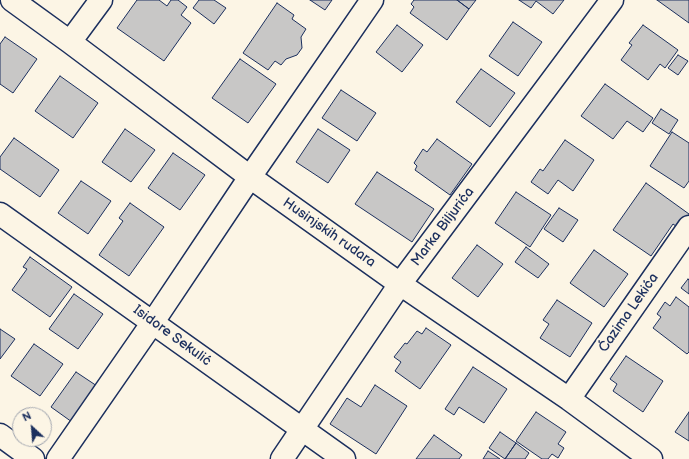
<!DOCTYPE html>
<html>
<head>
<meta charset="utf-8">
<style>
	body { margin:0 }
	#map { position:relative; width:689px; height:459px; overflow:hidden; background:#fcf5e5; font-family:"Balsamiq Sans",sans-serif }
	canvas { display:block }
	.north { position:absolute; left:12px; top:407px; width:40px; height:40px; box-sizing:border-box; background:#fcf5e5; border:1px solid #a2a6af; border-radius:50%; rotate:334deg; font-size:11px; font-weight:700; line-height:16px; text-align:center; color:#1b2f5e }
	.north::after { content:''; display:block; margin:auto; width:14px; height:18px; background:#1b2f5e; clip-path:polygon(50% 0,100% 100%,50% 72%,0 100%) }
</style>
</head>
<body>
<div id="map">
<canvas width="689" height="459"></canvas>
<div class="north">N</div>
</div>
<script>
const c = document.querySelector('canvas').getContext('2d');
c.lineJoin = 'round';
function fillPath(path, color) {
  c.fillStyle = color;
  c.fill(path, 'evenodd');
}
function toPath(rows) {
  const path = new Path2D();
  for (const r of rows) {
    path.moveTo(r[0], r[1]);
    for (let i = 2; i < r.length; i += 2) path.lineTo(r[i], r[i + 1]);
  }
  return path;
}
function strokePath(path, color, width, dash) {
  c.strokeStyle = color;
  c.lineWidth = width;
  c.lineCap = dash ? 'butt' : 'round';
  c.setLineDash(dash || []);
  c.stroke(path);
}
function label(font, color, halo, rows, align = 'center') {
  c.font = font + ' "Balsamiq Sans",sans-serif';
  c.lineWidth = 4;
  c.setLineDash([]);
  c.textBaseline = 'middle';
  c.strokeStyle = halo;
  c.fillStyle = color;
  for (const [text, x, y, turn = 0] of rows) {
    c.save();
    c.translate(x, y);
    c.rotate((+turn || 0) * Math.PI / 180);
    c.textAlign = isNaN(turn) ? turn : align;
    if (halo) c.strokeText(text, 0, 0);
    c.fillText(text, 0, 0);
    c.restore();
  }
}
const building = toPath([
	[137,0,159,0,167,6,171,0,178,0,187,7,181,15,191,23,164,61,117,28,137,0],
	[199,0,214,0,226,8,214,24,193,8,199,0],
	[310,0,332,0,325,10,310,0],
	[414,0,457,0,469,9,447,40,410,13,414,7,411,4,414,0],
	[457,0,476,0,469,9,457,0],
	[519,0,564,0,553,14,536,1,531,8,519,0],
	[657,0,689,0,689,23,657,0],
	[277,3,294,15,292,19,306,29,301,37,302,48,297,55,286,59,281,65,275,61,268,70,243,53,277,3],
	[513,22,542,42,518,76,489,56,513,22],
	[397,25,423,45,402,72,376,52,397,25],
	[643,25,678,50,665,68,660,64,648,80,621,60,632,45,629,43,643,25],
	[5,37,37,59,13,93,0,84,0,44,5,37],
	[678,55,688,61,678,75,668,68,678,55],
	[240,59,276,84,248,123,212,98,240,59],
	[481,69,515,93,490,127,456,102,481,69],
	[60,76,98,103,73,138,35,111,60,76],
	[605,84,653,118,643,132,627,121,613,139,581,116,605,84],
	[341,90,376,113,357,141,322,118,341,90],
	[661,109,678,120,669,134,652,123,661,109],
	[125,129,155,150,131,182,102,162,125,129],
	[318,129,350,150,328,183,296,162,318,129],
	[672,132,689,143,689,181,684,188,650,166,672,132],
	[14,138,59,170,40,197,0,169,0,157,14,138],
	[437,139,472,164,450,195,415,170,417,166,414,163,423,149,427,152,437,139],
	[565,140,594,160,573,191,558,180,548,194,531,182,540,169,543,171,565,140],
	[173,153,205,175,180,210,148,188,173,153],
	[377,172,434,209,412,242,355,204,377,172],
	[81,181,111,201,88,234,58,213,81,181],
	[646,183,689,214,689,217,680,229,673,224,651,256,613,230,646,183],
	[516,192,551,215,530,247,495,223,516,192],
	[130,203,164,227,129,276,99,255,123,221,119,218,130,203],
	[559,208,578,220,563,242,544,229,559,208],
	[477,245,503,264,478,297,452,278,477,245],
	[526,247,549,264,538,278,515,262,526,247],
	[594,250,628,274,604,307,570,283,594,250],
	[30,257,72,287,50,317,12,290,27,269,23,267,30,257],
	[688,279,689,280,689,294,681,288,688,279],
	[74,294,103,314,78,349,49,329,74,294],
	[676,297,689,307,689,352,687,354,653,328,661,317,657,314,665,302,670,306,676,297],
	[557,300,592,323,570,357,540,338,549,324,543,320,557,300],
	[426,328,451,345,420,389,395,371,401,362,394,357,405,343,407,344,417,331,422,334,426,328],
	[0,329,15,339,0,359,0,329],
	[34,344,63,364,40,396,11,376,34,344],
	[626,356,663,381,643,412,613,391,617,384,610,379,626,356],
	[473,367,507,389,484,423,459,407,454,415,445,409,473,367],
	[76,372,97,386,72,422,51,407,76,372],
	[375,385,407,406,376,454,330,424,347,398,361,407,375,385],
	[536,412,566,432,558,444,564,448,558,458,552,454,548,459,542,459,516,441,536,412],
	[689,412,689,441,675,432,689,412],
	[500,432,516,443,505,459,489,448,500,432],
	[434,435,462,455,459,459,416,459,434,435],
	[516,443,529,453,525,459,505,459,516,443],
	[488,451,500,459,483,459,488,451]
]);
fillPath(building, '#c8c7c6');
strokePath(building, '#1b2f5e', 1);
const street = toPath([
	[12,0,70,42,250,177,400,284,569,399,651,459],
	[70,42,101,0],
	[0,214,344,459],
	[569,399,689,227],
	[0,435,33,459],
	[58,459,153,322,250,177,372,0],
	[282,459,400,284,612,0]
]);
strokePath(street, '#1b2f5e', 25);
strokePath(street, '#fcf5e5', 22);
label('14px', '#1b2f5e', '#fcf5e5', [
	["Marka Biljurića",443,227,-53],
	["Husinjskih rudara",329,233,35],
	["Ćazima Lekića",629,313,-55],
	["Isidore Sekulić",172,336,36]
]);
</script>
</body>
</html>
